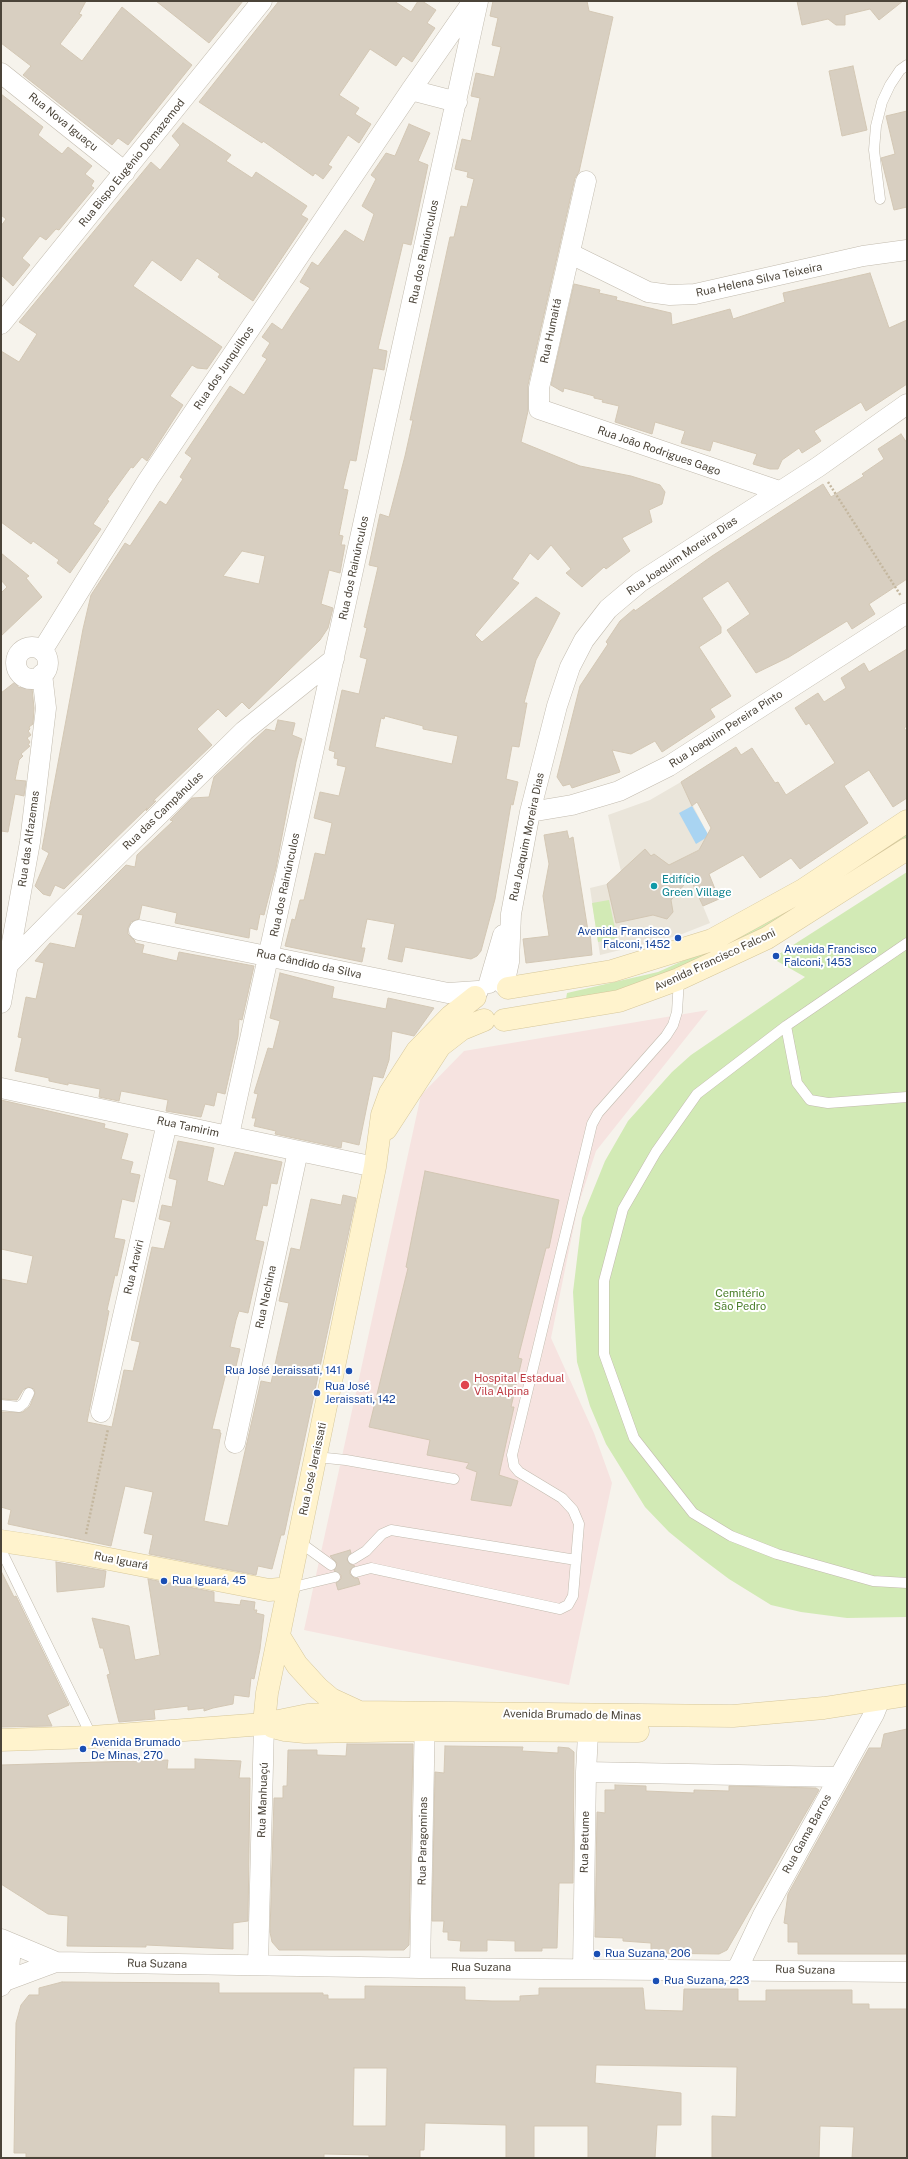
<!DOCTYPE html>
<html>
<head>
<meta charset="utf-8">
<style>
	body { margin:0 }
	#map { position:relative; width:908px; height:2159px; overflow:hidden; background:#f6f3ec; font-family:"Public Sans",sans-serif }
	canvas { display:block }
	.frame { position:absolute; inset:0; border:2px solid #4b4439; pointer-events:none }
</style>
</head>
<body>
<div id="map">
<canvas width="908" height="2159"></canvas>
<div class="frame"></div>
</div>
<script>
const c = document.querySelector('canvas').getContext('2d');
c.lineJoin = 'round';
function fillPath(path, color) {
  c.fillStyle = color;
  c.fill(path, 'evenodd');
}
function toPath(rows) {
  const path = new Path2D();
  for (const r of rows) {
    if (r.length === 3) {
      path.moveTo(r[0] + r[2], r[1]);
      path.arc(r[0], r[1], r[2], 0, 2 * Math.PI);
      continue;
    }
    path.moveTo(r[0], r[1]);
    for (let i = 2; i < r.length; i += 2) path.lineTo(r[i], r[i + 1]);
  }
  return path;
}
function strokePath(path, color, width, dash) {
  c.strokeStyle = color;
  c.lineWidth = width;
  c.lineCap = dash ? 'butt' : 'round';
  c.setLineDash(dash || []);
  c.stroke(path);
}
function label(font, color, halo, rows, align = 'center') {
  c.font = font + ' "Public Sans",sans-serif';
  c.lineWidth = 4;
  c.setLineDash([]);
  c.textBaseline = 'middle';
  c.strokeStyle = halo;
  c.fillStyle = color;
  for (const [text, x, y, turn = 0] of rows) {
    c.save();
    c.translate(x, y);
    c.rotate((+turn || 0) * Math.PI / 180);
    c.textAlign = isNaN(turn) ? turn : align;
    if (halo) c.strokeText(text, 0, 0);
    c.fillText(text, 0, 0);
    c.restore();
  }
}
fillPath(toPath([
	[681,782,712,843,683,858,710,923,677,936,600,955,590,888,623,880,608,815,650,800]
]), '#eae5da');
fillPath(toPath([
	[708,1010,596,1151,578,1206,551,1338,594,1433,612,1483,569,1685,304,1630,421,1095,464,1051]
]), '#f6e3e0');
fillPath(toPath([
	[907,830,907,842,762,934,660,982,585,997,566,999,567,993,658,972,732,939],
	[907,872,907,1617,847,1618,801,1612,771,1605,729,1579,701,1558,669,1532,645,1507,606,1444,590,1406,577,1362,573,1292,582,1218,605,1161,628,1121,672,1072,691,1055,805,977,777,961,776,956],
	[609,900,617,938,598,942,592,903]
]), '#d2eab5');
fillPath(toPath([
	[692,806,709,836,696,844,679,813]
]), '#a9d4f2');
const building = toPath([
	[1,1,86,1,79,14,82,15,60,44,82,61,122,7,192,65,128,145,118,138,112,145,23,75,31,66,1,43,1,1],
	[156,1,243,1,209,43,156,1],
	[279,1,394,1,411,12,418,1,422,1,436,10,427,23,435,28,412,62,403,56,396,66,370,49,339,95,359,108,355,114,371,124,359,143,348,135,328,165,332,167,323,179,315,173,313,176,263,141,262,143,199,102,279,1],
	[493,1,587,1,589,11,613,17,579,172,575,178,528,385,528,411,521,442,580,466,631,476,660,485,665,492,662,504,649,510,652,522,622,538,630,551,606,569,604,567,582,587,566,573,571,569,551,545,538,560,530,553,512,579,519,583,475,635,482,642,536,597,560,613,536,660,524,703,527,703,519,747,512,746,506,779,518,782,513,805,511,804,495,899,481,951,477,956,471,959,405,947,402,962,388,959,395,924,367,919,361,948,365,948,362,962,285,946,292,919,295,920,300,900,304,900,315,853,325,855,332,823,314,818,320,792,339,796,346,767,337,765,338,759,334,758,335,752,329,750,342,690,359,694,367,659,360,657,367,628,364,627,378,567,369,565,380,514,389,517,405,456,413,420,410,420,450,237,454,237,461,206,467,207,474,179,467,177,468,172,455,169,462,139,471,141,480,98,471,96,476,73,494,77,501,47,492,45,498,18,490,16,493,1],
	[385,716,423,726,423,729,458,736,452,764,375,747,381,718,384,719,385,716],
	[797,1,903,1,879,20,870,9,845,15,845,25,836,25,828,19,802,25,797,1],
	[853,66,867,130,842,136,829,71,853,66],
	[1,94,43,127,38,135,62,154,68,147,92,166,85,174,94,181,91,186,94,188,59,230,56,229,46,240,40,236,22,258,30,265,13,286,1,275,1,226,6,219,1,215,1,94],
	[907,111,907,207,894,210,881,158,895,154,886,116,907,111],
	[183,123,231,155,226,161,252,178,256,172,307,206,301,215,308,219,253,301,218,277,220,274,197,258,181,281,152,260,133,286,222,347,207,369,197,368,192,365,170,396,183,405,147,461,142,457,133,468,131,467,107,500,109,501,93,524,101,529,70,573,57,563,59,560,33,541,31,544,1,522,1,351,19,362,37,334,19,322,151,162,160,170,180,145,172,136,183,123],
	[409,124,430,133,418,161,428,165,411,245,403,243,378,349,387,351,384,370,373,368,356,461,350,460,343,489,348,490,339,535,343,536,341,545,345,545,340,573,329,570,321,604,333,608,328,628,320,640,249,709,242,702,226,717,218,709,197,729,212,745,153,801,156,801,146,811,147,808,64,889,55,885,50,896,43,894,35,886,49,853,42,849,83,629,91,595,125,543,130,546,160,501,166,505,183,479,180,477,192,458,185,453,230,386,244,395,267,359,262,356,270,343,262,337,272,323,282,330,293,313,310,288,300,282,312,262,318,266,345,230,364,242,374,214,362,206,376,179,371,175,386,153,395,156,409,124],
	[242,551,265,556,259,584,223,576,242,551],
	[870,273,889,328,907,320,907,384,866,411,861,402,814,431,821,441,802,453,799,448,782,460,778,469,770,469,753,464,757,454,713,441,710,451,681,443,685,431,655,422,652,434,615,422,619,406,602,402,603,400,594,398,594,396,564,388,563,392,551,385,574,284,600,290,599,293,617,297,616,300,671,313,672,325,730,309,733,319,785,302,783,293,870,273],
	[901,434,907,443,907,579,869,604,875,614,852,629,847,621,789,657,756,673,727,630,750,614,728,581,702,598,721,627,721,633,699,647,731,696,710,709,715,717,662,752,655,741,631,754,612,750,620,772,572,788,570,784,563,786,557,777,580,686,608,644,606,642,620,621,634,609,635,611,712,556,823,484,831,497,864,476,862,474,884,459,878,449,901,434],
	[1,553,29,576,26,578,42,597,1,636,1,593,7,587,1,580,1,553],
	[907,649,907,726,904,728,907,732,907,798,893,807,869,770,844,786,868,823,800,869,791,858,760,878,743,855,709,874,719,899,703,906,690,878,671,900,673,912,667,919,653,915,616,923,607,884,645,849,651,856,654,854,669,865,699,850,711,828,697,802,692,806,681,782,736,747,741,755,752,748,775,783,778,782,786,795,835,763,809,723,806,725,795,708,818,693,824,702,846,688,841,678,864,663,869,672,907,649],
	[15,682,19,688,27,682,32,688,34,708,33,724,29,727,30,729,28,731,31,735,27,738,30,742,28,745,30,746,21,754,23,756,19,760,15,780,26,781,24,796,15,794,8,832,1,831,1,693,15,682],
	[278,720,295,723,292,735,302,739,296,762,276,868,264,915,260,914,257,930,250,928,249,938,175,923,177,913,142,905,139,919,131,922,128,928,128,934,135,941,135,943,144,945,142,953,177,961,179,952,254,966,242,1020,239,1019,238,1036,225,1094,217,1092,214,1106,205,1104,201,1117,166,1111,168,1100,121,1091,119,1101,99,1097,100,1089,68,1083,68,1085,49,1081,49,1078,15,1071,22,1038,18,1037,26,997,36,999,44,963,35,961,50,943,75,948,83,915,77,914,126,865,135,867,137,855,173,821,170,820,192,798,209,797,214,777,266,729,275,731,278,720],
	[567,831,569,839,573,837,588,931,590,931,592,955,526,963,523,939,549,936,543,896,549,864,544,835,567,831],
	[280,973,334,987,332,998,386,1009,388,998,434,1008,414,1036,392,1031,389,1060,383,1078,373,1076,359,1145,342,1141,341,1148,275,1134,276,1131,254,1126,256,1118,252,1118,258,1094,254,1093,268,1048,273,1049,280,1021,270,1018,280,973],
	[1,1100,105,1124,104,1128,128,1134,121,1159,133,1162,130,1173,140,1175,134,1202,122,1199,114,1238,125,1240,117,1276,115,1275,107,1310,109,1311,87,1422,112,1427,124,1370,133,1371,140,1342,131,1340,152,1247,164,1249,171,1222,159,1219,162,1205,172,1207,177,1180,169,1178,178,1141,214,1148,207,1181,224,1186,235,1152,282,1162,277,1184,271,1183,267,1206,263,1205,255,1240,264,1242,248,1313,239,1311,236,1320,230,1347,240,1349,234,1375,226,1373,212,1429,220,1430,220,1433,221,1433,204,1521,228,1526,261,1381,271,1383,278,1351,289,1303,279,1301,291,1248,300,1250,311,1199,341,1205,343,1195,356,1198,286,1526,284,1535,281,1535,272,1569,258,1566,256,1575,149,1554,153,1535,144,1533,153,1492,125,1486,111,1546,8,1524,11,1510,1,1507,1,1412,23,1412,30,1406,35,1393,34,1389,28,1387,23,1390,17,1400,1,1399,1,1279,27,1284,33,1256,1,1249,1,1100],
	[425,1171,559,1200,549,1248,546,1248,518,1358,522,1359,511,1407,514,1407,499,1475,518,1481,511,1506,471,1500,477,1472,466,1468,469,1463,427,1455,430,1440,369,1427,408,1268,406,1267,425,1171],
	[350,1550,351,1553,347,1560,350,1564,355,1566,350,1570,350,1574,354,1578,358,1578,360,1584,338,1590,336,1583,341,1579,341,1575,334,1571,337,1563,330,1556,350,1550],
	[56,1562,106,1571,104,1587,57,1592,56,1562],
	[1,1571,14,1597,16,1596,69,1705,47,1715,52,1726,1,1727,1,1571],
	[148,1579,214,1592,214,1602,240,1605,241,1600,255,1602,254,1610,257,1610,256,1613,264,1615,260,1649,254,1679,251,1678,249,1697,234,1695,233,1704,213,1708,204,1711,204,1708,188,1710,188,1706,154,1710,155,1719,119,1722,107,1675,110,1674,103,1648,100,1648,92,1618,129,1626,135,1660,160,1655,148,1579],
	[907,1729,906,1954,798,1954,798,1942,788,1942,788,1924,784,1923,788,1894,869,1748,881,1748,884,1734,907,1729],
	[347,1744,413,1744,409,1945,404,1950,279,1950,272,1942,270,1932,274,1798,283,1798,283,1786,287,1786,288,1750,317,1750,317,1755,346,1756,347,1744],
	[445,1746,523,1747,522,1751,558,1753,558,1747,569,1748,574,1752,573,1883,559,1883,557,1948,542,1948,542,1951,515,1951,515,1941,487,1940,487,1951,460,1951,461,1941,448,1940,448,1932,443,1932,444,1921,432,1921,435,1772,444,1773,445,1746],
	[195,1759,241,1761,239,1778,250,1778,248,1921,233,1923,233,1949,146,1945,146,1947,67,1946,68,1916,48,1914,1,1884,1,1765,168,1760,167,1769,195,1769,195,1759],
	[615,1785,646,1786,646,1791,694,1793,694,1790,729,1791,729,1786,816,1788,819,1790,727,1950,719,1954,651,1953,651,1943,623,1941,623,1938,595,1937,597,1812,605,1813,605,1790,615,1790,615,1785],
	[62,1982,219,1983,219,1993,323,1993,323,1995,328,1995,328,1999,365,1999,365,1986,465,1987,465,2000,492,2001,520,2001,520,1996,539,1995,539,1988,643,1988,645,2010,683,2011,684,1989,738,1989,738,2001,766,2001,766,1990,852,1990,852,2004,869,2004,869,2009,907,2009,907,2158,852,2158,854,2127,820,2126,819,2158,712,2158,712,2116,736,2117,737,2067,596,2065,595,2083,681,2093,681,2125,657,2125,655,2158,588,2158,588,2126,534,2126,534,2158,506,2158,506,2125,425,2123,424,2150,420,2150,420,2158,369,2158,369,2155,324,2154,324,2158,26,2157,26,2153,14,2153,16,2023,21,2005,29,1995,39,1995,39,1988,62,1982],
	[354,2068,387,2068,386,2126,353,2126,354,2068]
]);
fillPath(building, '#d8cfc1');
strokePath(building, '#d3c7b4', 1);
const lane = toPath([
	[880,199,874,150,876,126,882,102,890,85,900,70,907,65],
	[907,943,786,1026,697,1094,656,1152,623,1209,604,1281,604,1354,634,1438,693,1513,731,1536,777,1554,873,1581,907,1583],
	[786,1026,797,1083,810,1100,828,1103,907,1097],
	[1,1405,19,1407,24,1403,29,1393],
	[316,1457,346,1460,454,1479],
	[298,1541,331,1565],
	[1,1550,92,1737],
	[353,1559,366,1551,382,1534,391,1530,576,1560],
	[356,1572,371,1568,560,1609,568,1605,573,1596,579,1524,573,1510,562,1498,519,1472,514,1466,512,1455,592,1124,598,1113,666,1036,673,1025,677,1012,679,979],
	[289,1588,335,1577]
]);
const street = toPath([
	[1,73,125,172],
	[411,90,457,102],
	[586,181,539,388,539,409,779,491],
	[571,254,648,292,670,295,695,294,863,256,907,250],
	[1,324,262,1],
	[32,663,16],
	[42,651,148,480,411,90,473,1],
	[530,812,572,805,619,791,669,766,907,613],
	[139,930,448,993,478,991],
	[1,972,63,909,244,731,334,659],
	[489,983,503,935],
	[504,985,509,962,511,914,530,812,557,706,570,667,584,640,608,609,640,582,818,467,907,404],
	[1,1003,30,842,46,708,42,674],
	[1,1088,375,1167],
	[229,1135,478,1],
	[101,1412,167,1123],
	[235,1443,298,1151],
	[586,1772,839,1777],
	[1,1939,56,1962],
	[1,1941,6,1947,10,1958,9,1970,1,1986],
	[258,1965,264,1724],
	[420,1968,425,1713],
	[583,1969,586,1772,589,1715],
	[737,1970,763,1915,874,1714,880,1699],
	[5,1981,56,1962,420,1968,907,1972]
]);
const secondary = toPath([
	[508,988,612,971,712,940,803,890,907,821],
	[504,1020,619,1001,679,979,767,938,907,849],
	[386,1129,440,1046,462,1029,484,1020],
	[1,1541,68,1551,269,1590,289,1588],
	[279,1636,297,1665,318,1688,331,1699,357,1711],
	[264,1724,267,1693,375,1167,382,1115,390,1093,417,1051,451,1016,475,997],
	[273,1727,285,1730,305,1732,425,1730,638,1731],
	[1,1740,92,1737,264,1724,308,1715,358,1712,733,1716,824,1708,907,1695]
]);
strokePath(lane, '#c2bbae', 11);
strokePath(street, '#c2bbae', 21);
strokePath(secondary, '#d6c79b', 23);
strokePath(toPath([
	[828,482,901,596],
	[86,1534,108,1429]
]), '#c4b79f', 2.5, [2, 2]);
strokePath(lane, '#fff', 10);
strokePath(street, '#fff', 20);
strokePath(secondary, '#fff3cd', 22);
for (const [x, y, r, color] of [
	[654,886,4,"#0f9aa8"],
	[678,938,4,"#1a4fb4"],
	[776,956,4,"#1a4fb4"],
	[349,1371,4,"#1a4fb4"],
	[465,1385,5,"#e0444e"],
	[317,1393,4,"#1a4fb4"],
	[164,1581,4,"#1a4fb4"],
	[83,1749,4,"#1a4fb4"],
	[597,1954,4,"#1a4fb4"],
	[656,1981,4,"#1a4fb4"]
]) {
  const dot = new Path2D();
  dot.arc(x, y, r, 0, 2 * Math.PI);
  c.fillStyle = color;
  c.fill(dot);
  strokePath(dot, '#fff', 1.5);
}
label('11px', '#4b4439', '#fff', [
	["Rua Nova Iguaçu",63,122,39],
	["Rua Bispo Eugênio Demazemod",132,163,-51],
	["Rua dos Rainúnculos",424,252,-78],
	["Rua Helena Silva Teixeira",759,280,-12],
	["Rua Humaitá",551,331,-78],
	["Rua dos Junquilhos",224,368,-56],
	["Rua João Rodrigues Gago",659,451,19],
	["Rua Joaquim Moreira Dias",682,556,-34],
	["Rua dos Rainúnculos",354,568,-78],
	["Rua Joaquim Pereira Pinto",726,729,-33],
	["Rua das Campânulas",163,811,-44],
	["Rua Joaquim Moreira Dias",527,837,-78],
	["Rua das Alfazemas",29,839,-82],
	["Rua dos Rainúnculos",285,885,-78],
	["Avenida Francisco Falconi",715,960,-25],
	["Rua Cândido da Silva",309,964,12],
	["Rua Tamirim",188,1127,12],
	["Rua Araviri",134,1267,-77],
	["Rua Nachina",266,1297,-78],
	["Rua José Jeraissati",313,1469,-78],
	["Rua Iguará",121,1561,11],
	["Avenida Brumado de Minas",572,1715,1],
	["Rua Manhuaçú",263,1800,-88],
	["Rua Gama Barros",807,1834,-61],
	["Rua Paragominas",423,1841,-89],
	["Rua Betume",585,1842,-89],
	["Rua Suzana",157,1964,1],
	["Rua Suzana",481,1968],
	["Rua Suzana",805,1970,1]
]);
label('11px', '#0d838f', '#fff', [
	["Edifício",662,880],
	["Green Village",662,893]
], 'left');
label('11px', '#164399', '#fff', [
	["Avenida Francisco",670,932,"right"],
	["Falconi, 1452",670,945,"right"],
	["Avenida Francisco",784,950],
	["Falconi, 1453",784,963],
	["Rua José Jeraissati, 141",341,1371,"right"],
	["Rua José",325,1387],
	["Jeraissati, 142",325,1400],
	["Rua Iguará, 45",172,1581],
	["Avenida Brumado",91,1743],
	["De Minas, 270",91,1756],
	["Rua Suzana, 206",605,1954],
	["Rua Suzana, 223",664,1981]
], 'left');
label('11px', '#4a7f2a', '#fff', [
	["Cemitério",740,1294],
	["São Pedro",740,1307]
]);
label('11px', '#be3a42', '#fff', [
	["Hospital Estadual",474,1379],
	["Vila Alpina",474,1392]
], 'left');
</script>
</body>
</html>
